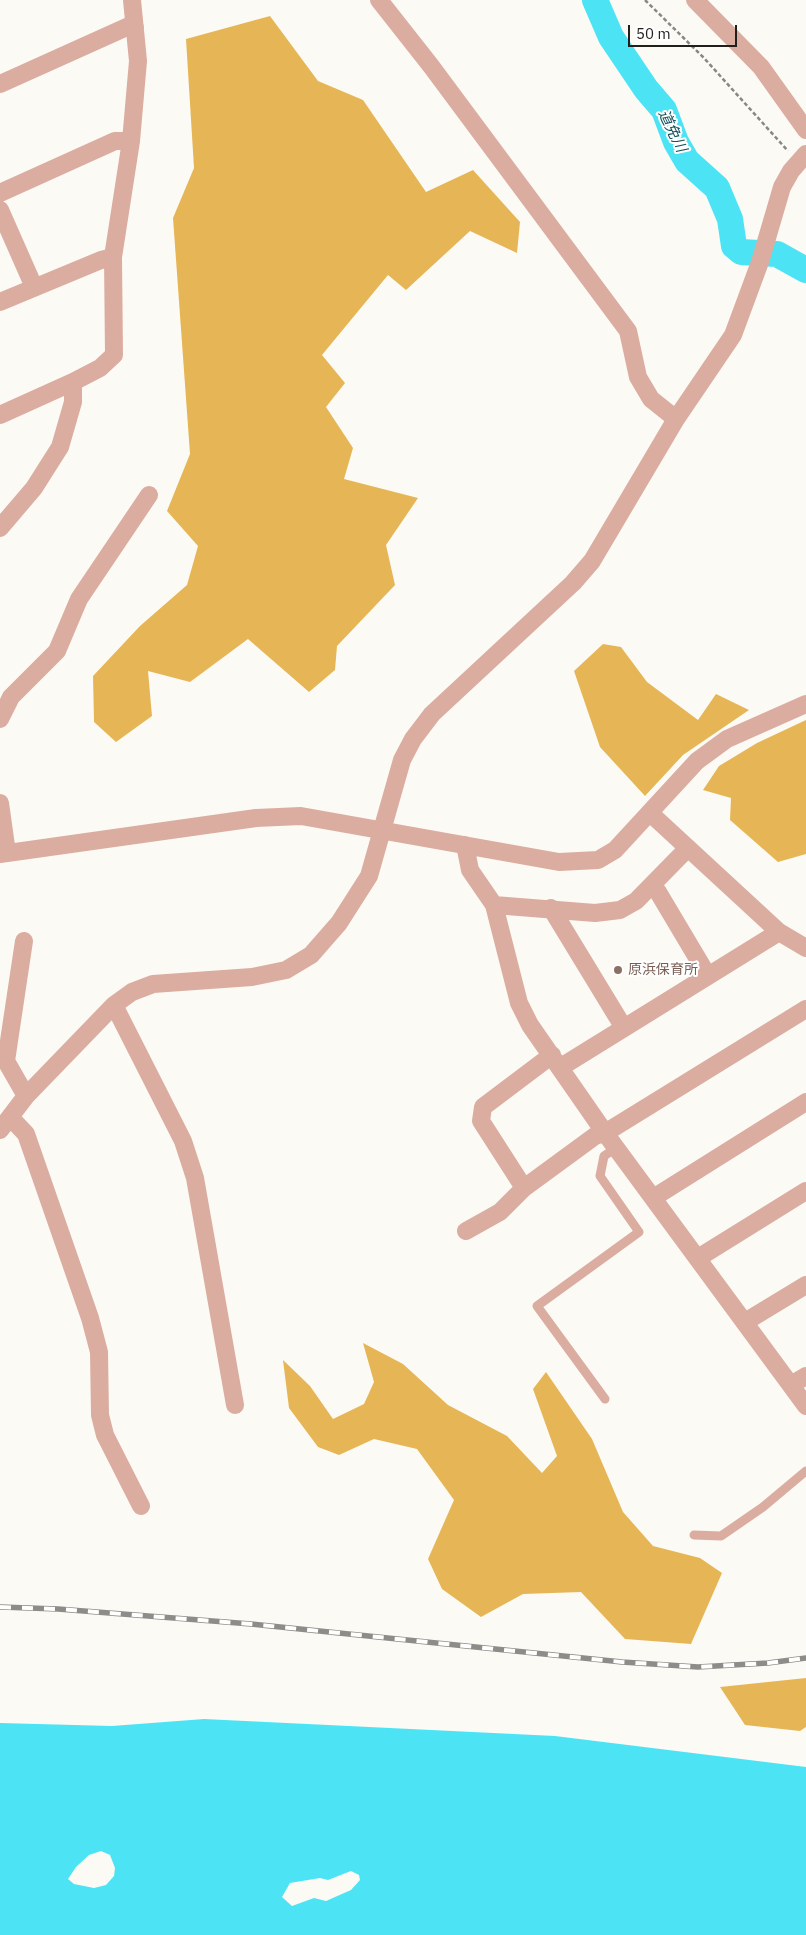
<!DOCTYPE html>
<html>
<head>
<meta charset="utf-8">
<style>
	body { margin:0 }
	#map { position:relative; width:806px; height:1935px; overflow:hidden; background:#fcfaf5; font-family:"IBM Plex Sans",sans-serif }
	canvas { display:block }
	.scale { position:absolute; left:628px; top:25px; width:109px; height:22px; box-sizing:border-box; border:2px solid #201f1d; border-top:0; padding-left:6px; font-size:15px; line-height:18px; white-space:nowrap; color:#201f1d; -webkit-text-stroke:4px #fff; paint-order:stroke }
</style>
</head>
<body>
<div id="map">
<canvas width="806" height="1935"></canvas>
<div class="scale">50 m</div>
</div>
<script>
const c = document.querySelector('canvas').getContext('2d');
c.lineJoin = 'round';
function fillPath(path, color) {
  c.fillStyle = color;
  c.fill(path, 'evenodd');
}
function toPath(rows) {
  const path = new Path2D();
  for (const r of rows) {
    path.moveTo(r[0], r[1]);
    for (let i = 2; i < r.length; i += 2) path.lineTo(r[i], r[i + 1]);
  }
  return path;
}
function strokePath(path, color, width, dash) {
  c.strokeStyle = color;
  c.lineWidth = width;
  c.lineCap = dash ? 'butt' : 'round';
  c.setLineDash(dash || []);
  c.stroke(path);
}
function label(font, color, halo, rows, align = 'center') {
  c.font = font + ' "IBM Plex Sans","Noto Sans JP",sans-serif';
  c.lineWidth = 4;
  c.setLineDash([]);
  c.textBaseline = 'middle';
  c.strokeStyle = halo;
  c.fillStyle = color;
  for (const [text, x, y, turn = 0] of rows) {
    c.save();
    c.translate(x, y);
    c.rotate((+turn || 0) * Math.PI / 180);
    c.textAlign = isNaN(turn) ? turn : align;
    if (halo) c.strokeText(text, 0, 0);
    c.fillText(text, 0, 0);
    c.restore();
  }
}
fillPath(toPath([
	[270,16,318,81,363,100,426,192,473,170,520,222,517,253,470,231,406,290,388,275,322,355,345,383,326,407,353,448,344,479,418,498,386,545,395,585,337,646,335,670,309,692,248,639,190,682,148,671,152,716,116,742,94,722,93,676,140,626,187,585,198,546,167,511,190,454,173,218,194,168,186,39],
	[603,644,621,647,647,682,698,720,716,694,749,710,683,755,645,796,600,747,574,671],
	[806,720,806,854,778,862,730,820,731,798,703,790,719,766,757,743],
	[363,1343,403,1364,448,1405,507,1436,542,1473,557,1456,533,1389,546,1372,592,1439,623,1512,653,1546,700,1558,722,1573,691,1644,625,1639,581,1592,523,1594,481,1617,442,1589,428,1559,454,1500,417,1449,374,1439,339,1455,318,1447,289,1408,283,1360,310,1386,333,1419,364,1404,374,1382],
	[806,1678,806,1727,800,1731,745,1725,720,1687]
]), '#e6b656');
fillPath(toPath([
	[204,1719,555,1736,806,1767,806,1935,0,1935,0,1723,112,1726],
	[101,1851,110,1855,115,1868,114,1876,106,1885,94,1888,74,1884,68,1879,76,1867,89,1855],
	[351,1871,359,1875,360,1880,351,1890,326,1901,314,1898,292,1906,282,1897,290,1883,320,1878,328,1880]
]), '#4ce4f5');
strokePath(toPath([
	[595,0,611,37,646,89,664,110,676,142,687,161,717,188,730,219,734,246,741,252,777,254,806,270]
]), '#4ce4f5', 26);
strokePath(toPath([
	[645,0,704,58,788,151]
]), '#898784', 2.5, [4, 2.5]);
strokePath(toPath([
	[605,1399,537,1306,639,1232,600,1176,604,1156,616,1148],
	[694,1535,721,1536,763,1507,806,1471]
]), '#dbada0', 9);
strokePath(toPath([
	[379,0,431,66,628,331,638,377,651,399,676,419],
	[695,0,761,67,806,130],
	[0,84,129,26,135,27],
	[0,193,115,141,131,141],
	[0,210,34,287],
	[0,302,101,260,113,257],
	[0,415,73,382,100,368,114,355,113,257,131,141,138,61,132,0],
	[0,528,34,488,60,447,73,402,73,382],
	[0,719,11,697,57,651,79,599,149,495],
	[0,803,7,853],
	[650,813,779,932,806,948],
	[465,845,470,870,494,905,519,1003,530,1025,605,1133,806,1406],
	[0,854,256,818,301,816,559,862,598,860,615,850,697,761,727,739,806,704],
	[651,886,658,892,708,976],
	[494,905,595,913,620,910,636,901,688,848],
	[551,908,624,1028],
	[24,941,6,1061,26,1096],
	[114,1005,183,1141,195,1178,235,1405],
	[561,1067,779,932],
	[10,1117,26,1134,90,1318,99,1352,100,1415,105,1435,141,1506],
	[0,1130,26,1096,114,1005,132,992,153,984,252,977,286,970,311,955,339,923,369,876,402,760,413,739,432,714,573,583,592,561,676,419,733,335,760,262,782,187,791,171,806,154],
	[524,1188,481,1121,483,1107,552,1055],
	[653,1198,806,1102],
	[466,1231,500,1212,524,1188,595,1136,605,1133,806,1009],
	[698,1258,806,1191],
	[745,1322,806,1285],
	[791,1385,806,1376]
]), '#dbada0', 18);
const rail = toPath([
	[0,1607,58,1609,251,1624,622,1662,698,1667,768,1663,806,1658]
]);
strokePath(rail, '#8d8c88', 5.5);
strokePath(rail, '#fff', 4, [11]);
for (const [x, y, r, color] of [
	[618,970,5,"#8d6e63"]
]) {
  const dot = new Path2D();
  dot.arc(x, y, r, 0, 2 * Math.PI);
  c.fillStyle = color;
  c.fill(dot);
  strokePath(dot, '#fff', 2);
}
label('14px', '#785e54', '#fff', [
	["原浜保育所",628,970]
], 'left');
label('italic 15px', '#13535a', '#fff', [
	["道免川",672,131,64]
]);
</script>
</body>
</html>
